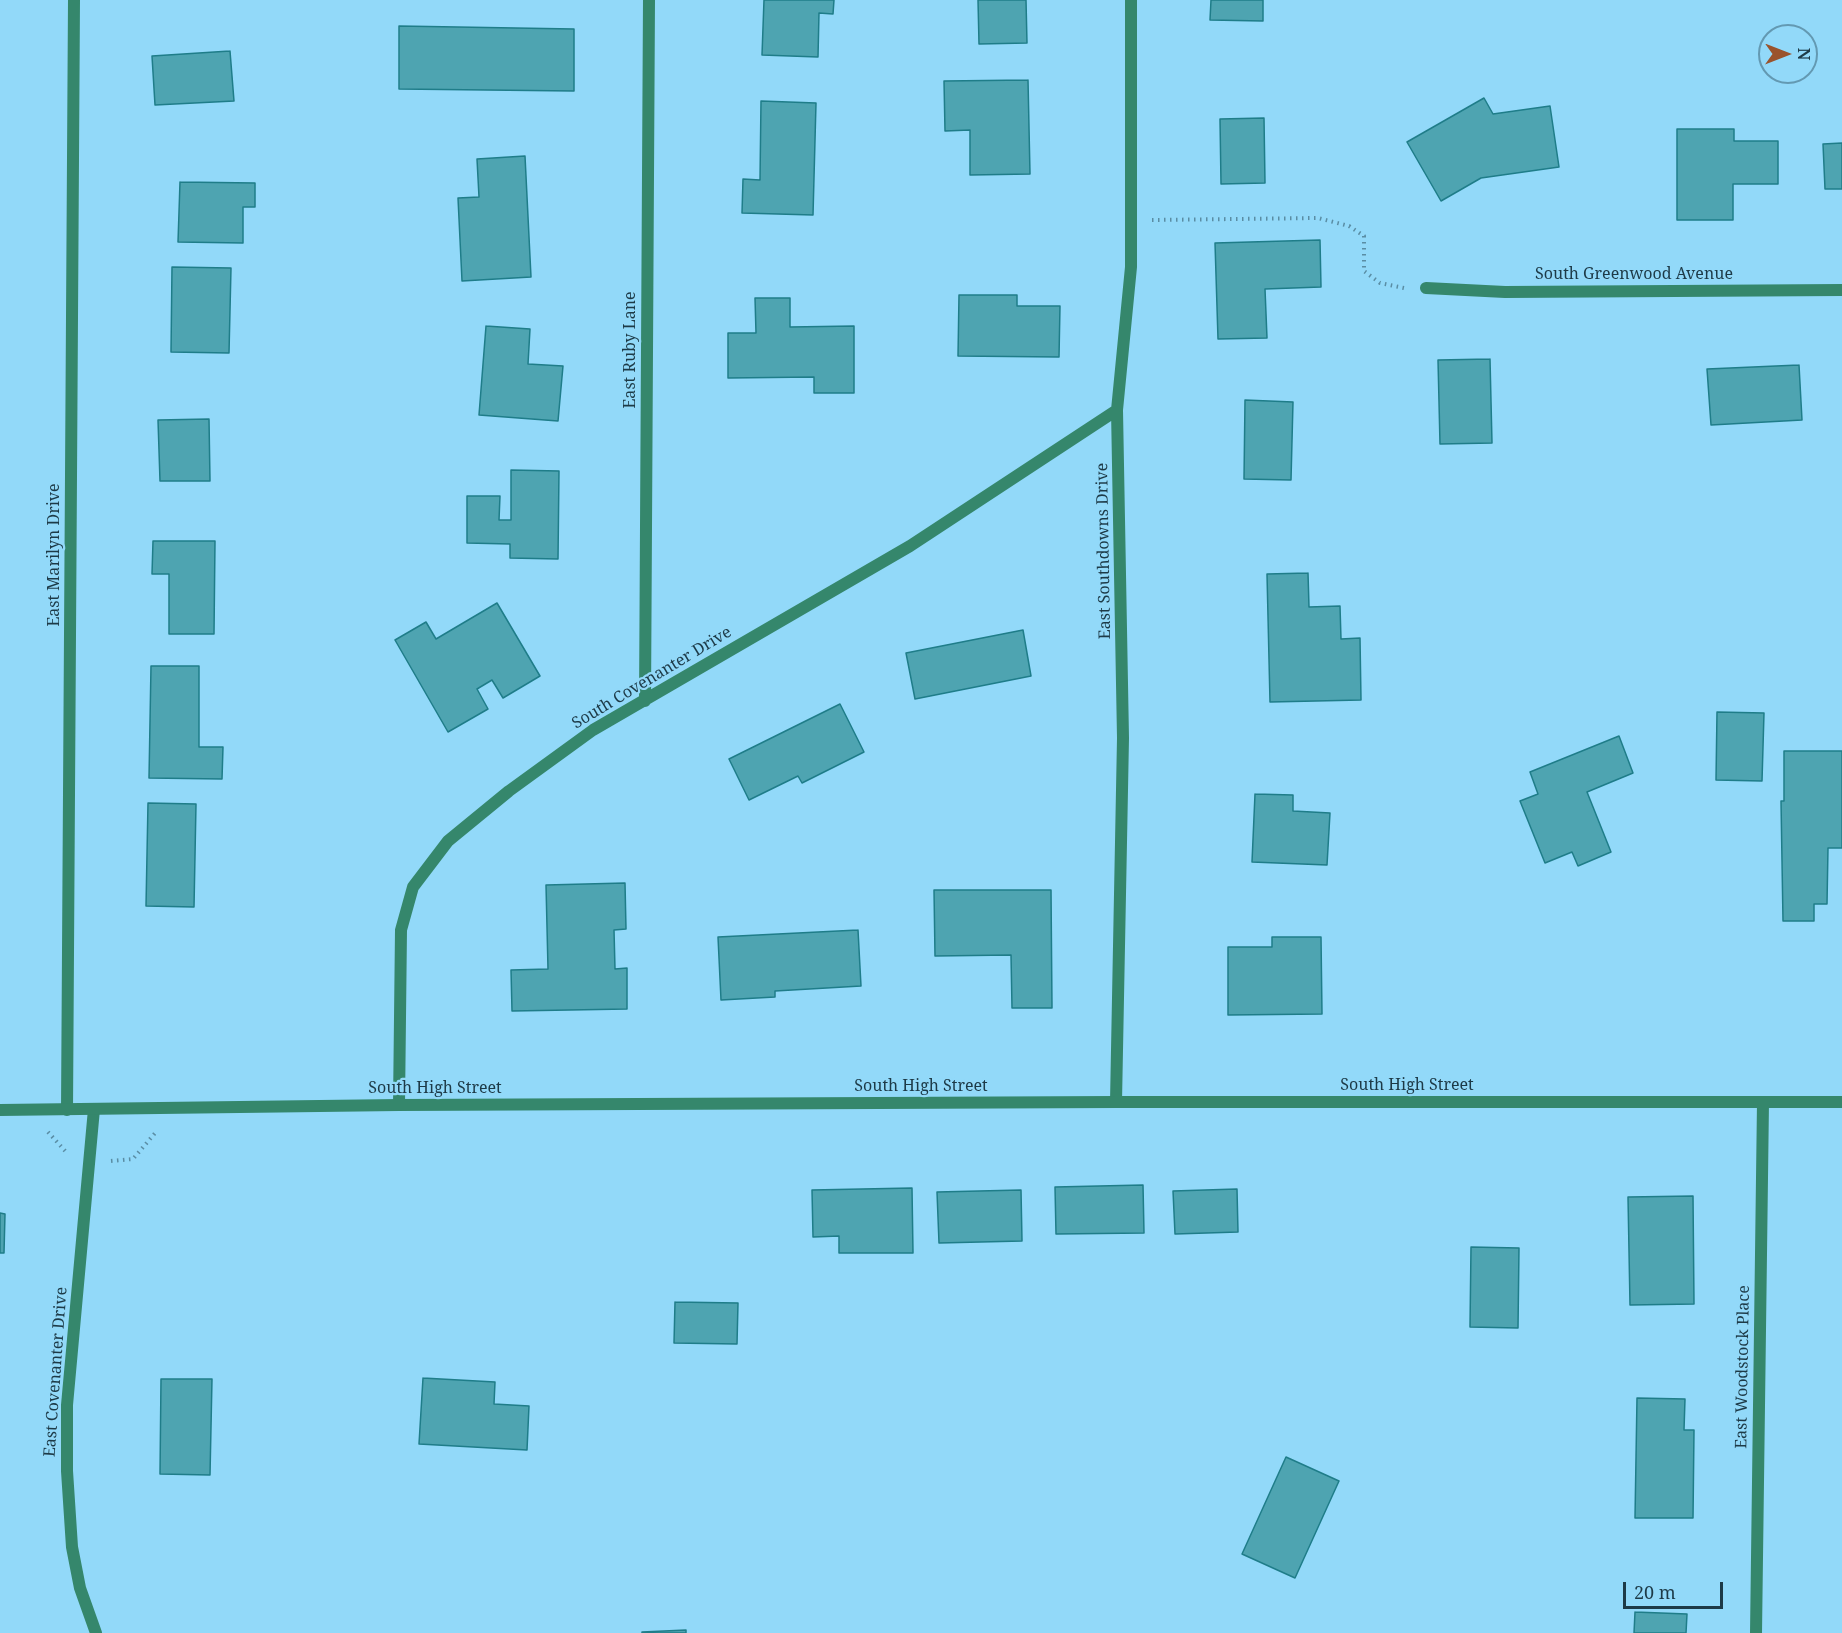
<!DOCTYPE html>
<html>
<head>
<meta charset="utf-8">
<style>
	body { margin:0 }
	#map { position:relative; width:1842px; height:1633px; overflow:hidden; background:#92d9f9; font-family:"Noto Serif",serif }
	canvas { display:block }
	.north { position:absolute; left:1758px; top:24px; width:60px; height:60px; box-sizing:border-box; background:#92d9f9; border:2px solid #6399b2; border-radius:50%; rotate:90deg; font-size:16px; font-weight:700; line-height:24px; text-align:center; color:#1d3a47 }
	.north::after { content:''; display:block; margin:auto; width:21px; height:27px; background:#9a532c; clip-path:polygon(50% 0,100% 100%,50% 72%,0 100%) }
	.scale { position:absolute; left:1623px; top:1582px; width:100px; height:27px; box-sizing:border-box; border:3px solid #1d3a47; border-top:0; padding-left:8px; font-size:18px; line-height:21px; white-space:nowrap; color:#1d3a47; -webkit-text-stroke:4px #92d9f9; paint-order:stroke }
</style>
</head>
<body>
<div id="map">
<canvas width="1842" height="1633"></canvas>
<div class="north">N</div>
<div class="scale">20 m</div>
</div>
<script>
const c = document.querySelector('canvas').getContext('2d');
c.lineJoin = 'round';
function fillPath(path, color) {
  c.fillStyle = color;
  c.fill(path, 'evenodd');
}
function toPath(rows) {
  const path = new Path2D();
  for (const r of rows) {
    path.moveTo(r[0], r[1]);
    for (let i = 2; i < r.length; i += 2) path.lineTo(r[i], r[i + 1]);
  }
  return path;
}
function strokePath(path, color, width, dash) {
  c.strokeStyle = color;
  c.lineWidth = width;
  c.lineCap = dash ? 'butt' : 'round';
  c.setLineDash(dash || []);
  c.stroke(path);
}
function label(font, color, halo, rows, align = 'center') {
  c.font = font + ' "Noto Serif",serif';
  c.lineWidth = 4.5;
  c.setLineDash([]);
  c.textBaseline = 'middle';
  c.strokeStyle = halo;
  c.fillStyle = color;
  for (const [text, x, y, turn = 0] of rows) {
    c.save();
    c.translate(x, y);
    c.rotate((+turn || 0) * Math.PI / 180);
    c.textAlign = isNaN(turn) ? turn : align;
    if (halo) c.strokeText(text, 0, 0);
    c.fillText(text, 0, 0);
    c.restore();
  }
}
const building = toPath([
	[764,0,834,0,833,14,819,13,818,57,762,55,764,0],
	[978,0,1026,0,1027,43,979,44,978,0],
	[1211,0,1263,0,1263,21,1210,20,1211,0],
	[399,26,574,29,574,91,399,89,399,26],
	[230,51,234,101,155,105,152,56,230,51],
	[1028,80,1030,174,970,175,970,130,945,131,944,81,1028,80],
	[1484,98,1493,114,1550,106,1559,167,1481,178,1441,201,1407,142,1484,98],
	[761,101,816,103,813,215,742,213,743,179,760,180,761,101],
	[1264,118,1265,183,1221,184,1220,119,1264,118],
	[1677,129,1734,129,1734,141,1778,141,1778,184,1733,184,1733,220,1677,220,1677,129],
	[1842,143,1842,189,1825,189,1823,144,1842,143],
	[525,156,531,277,462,281,458,198,479,197,477,159,525,156],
	[180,182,255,183,255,207,243,207,243,243,178,242,180,182],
	[1320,240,1321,287,1265,289,1267,338,1218,339,1215,243,1320,240],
	[172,267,231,268,229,353,171,352,172,267],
	[959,295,1017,295,1017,306,1060,306,1059,357,958,356,959,295],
	[755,298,790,298,790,327,854,326,854,393,814,393,814,377,728,378,728,333,756,333,755,298],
	[486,326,530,329,528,364,563,366,558,421,479,415,486,326],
	[1490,359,1492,443,1440,444,1438,360,1490,359],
	[1799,365,1802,420,1711,425,1707,369,1799,365],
	[1245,400,1293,402,1291,480,1244,479,1245,400],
	[209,419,210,481,160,481,158,420,209,419],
	[511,470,559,471,558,559,510,558,510,544,467,543,467,496,500,496,499,520,511,520,511,470],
	[153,541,215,541,214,634,169,634,169,574,152,574,153,541],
	[1308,573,1309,607,1340,606,1341,639,1360,638,1361,700,1270,702,1267,574,1308,573],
	[497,603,540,676,503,698,492,680,477,689,488,709,448,732,395,640,426,622,436,639,497,603],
	[1023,630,1031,676,915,699,906,653,1023,630],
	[151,666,199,666,199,747,223,747,222,779,149,778,151,666],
	[840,704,864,752,802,783,798,776,749,800,729,759,840,704],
	[1717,712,1764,713,1762,781,1716,780,1717,712],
	[1619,736,1633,773,1587,792,1611,852,1578,866,1572,852,1545,863,1520,801,1538,794,1530,772,1619,736],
	[1784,751,1842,751,1842,848,1828,848,1827,904,1814,904,1814,921,1783,921,1781,801,1784,801,1784,751],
	[1255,794,1293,795,1293,811,1330,813,1327,865,1252,862,1255,794],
	[148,803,196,804,194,907,146,906,148,803],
	[625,883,626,929,614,930,615,969,627,968,627,1009,512,1011,511,970,548,969,546,885,625,883],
	[934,890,1051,890,1052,1008,1012,1008,1011,955,935,956,934,890],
	[858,930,861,986,775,991,775,997,721,1000,718,937,858,930],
	[1272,937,1321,937,1322,1014,1228,1015,1228,947,1272,947,1272,937],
	[1143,1185,1144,1233,1056,1234,1055,1187,1143,1185],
	[912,1188,913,1253,839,1253,839,1236,813,1237,812,1190,912,1188],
	[1237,1189,1238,1232,1175,1234,1173,1191,1237,1189],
	[1021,1190,1022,1241,939,1243,937,1192,1021,1190],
	[1693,1196,1694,1304,1630,1305,1628,1197,1693,1196],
	[0,1213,5,1214,4,1253,0,1253,0,1213],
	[1471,1247,1519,1248,1518,1328,1470,1327,1471,1247],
	[675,1302,738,1303,737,1344,674,1343,675,1302],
	[423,1378,495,1382,494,1404,529,1406,527,1450,419,1444,423,1378],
	[161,1379,212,1379,210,1475,160,1474,161,1379],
	[1637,1398,1685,1399,1684,1430,1694,1430,1693,1518,1635,1518,1637,1398],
	[1286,1457,1339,1481,1295,1578,1242,1554,1286,1457],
	[1635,1612,1687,1614,1686,1633,1634,1633,1635,1612],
	[686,1630,686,1633,642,1633,642,1632,686,1630]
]);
fillPath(building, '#4ea4b1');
strokePath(building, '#1f7d89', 1.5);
strokePath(toPath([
	[1152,220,1318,218,1349,226,1364,236,1364,271,1380,283,1404,288],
	[48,1132,67,1153],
	[111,1161,133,1159,156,1132]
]), '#5a8da4', 4, [1.5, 4.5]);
strokePath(toPath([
	[1426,288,1505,292,1842,290],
	[645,701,649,0],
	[1116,1102,1123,738,1117,410,1131,267,1131,0],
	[399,1105,401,930,413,887,448,841,509,791,593,730,910,546,1117,410],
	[94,1109,67,1405,67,1471,72,1547,80,1588,96,1633],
	[67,1110,74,0],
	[1756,1633,1763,1102]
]), '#35876c', 12);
strokePath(toPath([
	[0,1110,399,1105,1116,1102,1842,1102]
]), '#35876c', 12);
label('16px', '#1d3a47', '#92d9f9', [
	["South Greenwood Avenue",1634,274],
	["East Ruby Lane",630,350,-90],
	["East Southdowns Drive",1104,551,-91],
	["East Marilyn Drive",54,555,-90],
	["South Covenanter Drive",652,678,-31],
	["South High Street",1407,1085],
	["South High Street",921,1086],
	["South High Street",435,1088],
	["East Woodstock Place",1743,1367,-89],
	["East Covenanter Drive",56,1372,-86]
]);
</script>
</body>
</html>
